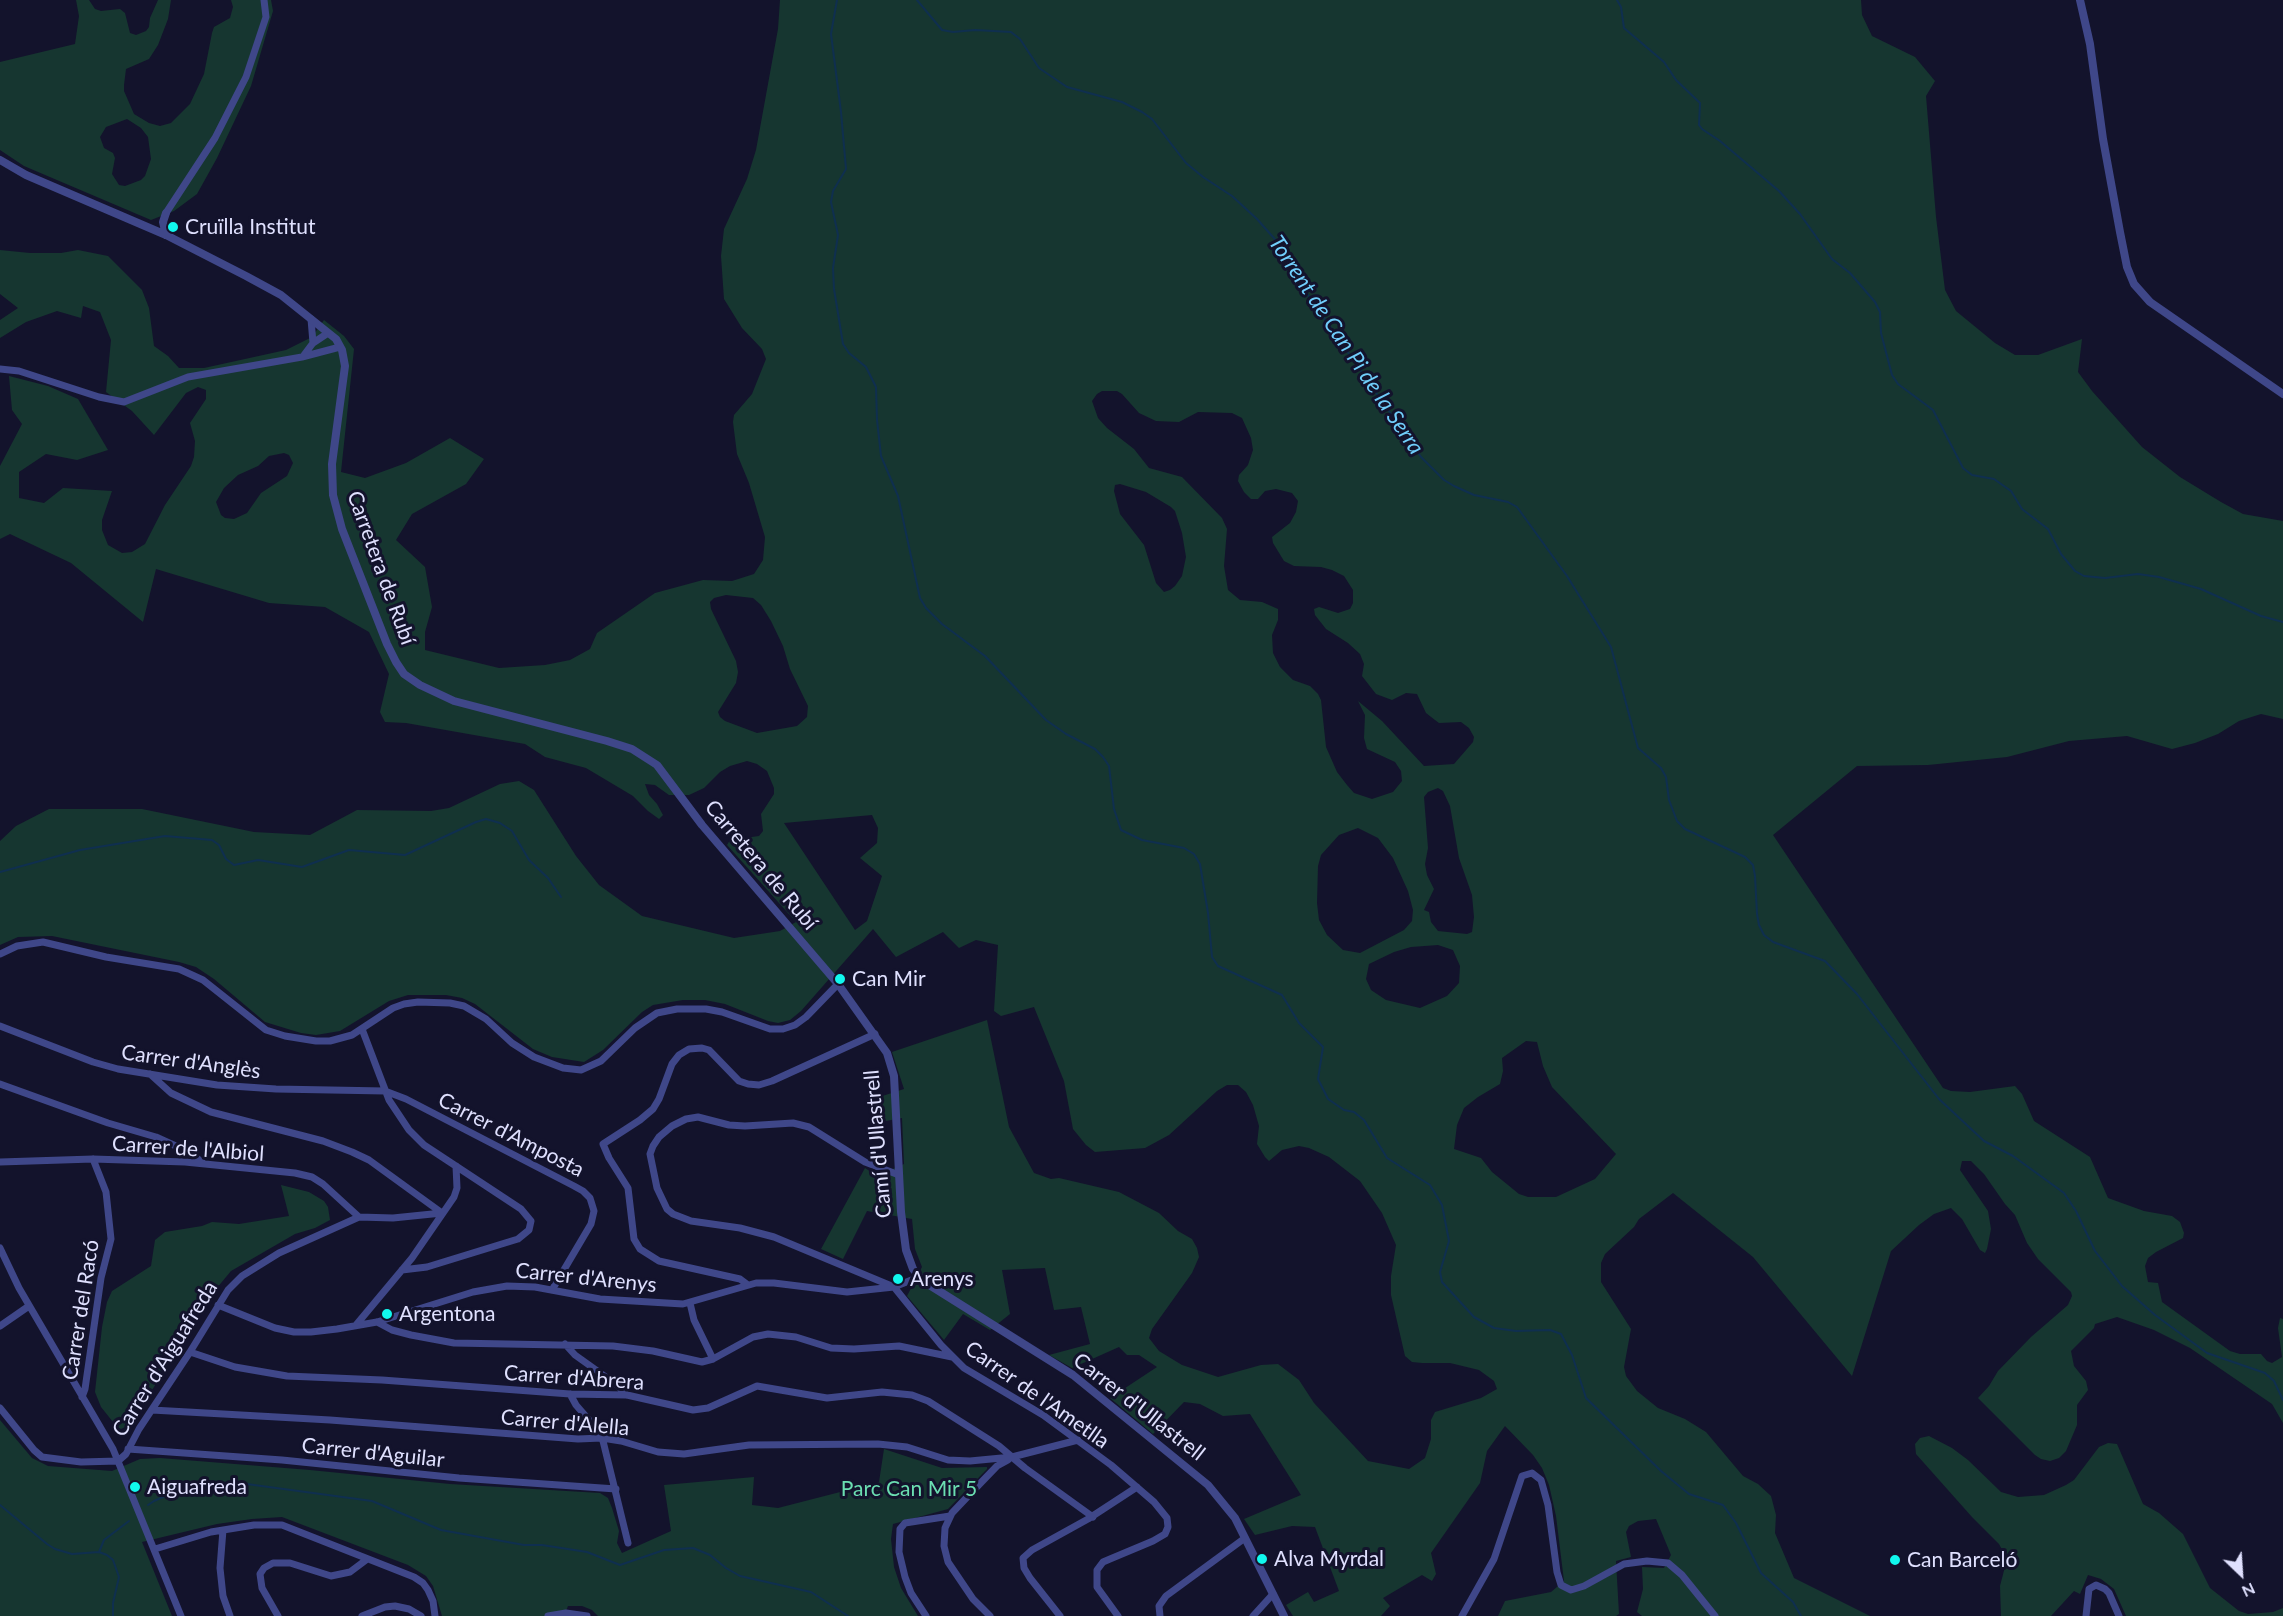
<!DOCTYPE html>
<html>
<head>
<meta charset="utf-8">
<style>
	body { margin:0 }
	#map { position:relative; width:2283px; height:1616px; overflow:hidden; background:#13132c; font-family:Lato,sans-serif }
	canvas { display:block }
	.north { position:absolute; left:2211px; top:1544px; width:60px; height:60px; -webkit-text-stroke:4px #13132c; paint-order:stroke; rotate:155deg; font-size:16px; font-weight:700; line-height:24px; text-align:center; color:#dfe0fe }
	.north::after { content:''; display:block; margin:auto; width:21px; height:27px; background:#dfe0fe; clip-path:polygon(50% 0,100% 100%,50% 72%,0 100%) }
</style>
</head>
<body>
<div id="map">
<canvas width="2283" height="1616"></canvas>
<div class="north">N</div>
</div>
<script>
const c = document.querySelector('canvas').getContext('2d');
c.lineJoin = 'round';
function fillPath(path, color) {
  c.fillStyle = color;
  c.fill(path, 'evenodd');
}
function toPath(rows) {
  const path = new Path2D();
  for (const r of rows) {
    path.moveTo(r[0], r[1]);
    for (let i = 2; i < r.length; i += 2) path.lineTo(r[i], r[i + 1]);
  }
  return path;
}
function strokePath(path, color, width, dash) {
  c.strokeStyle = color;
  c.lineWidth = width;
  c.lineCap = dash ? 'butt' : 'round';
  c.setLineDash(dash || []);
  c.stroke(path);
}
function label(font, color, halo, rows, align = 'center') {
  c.font = font + ' Lato,sans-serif';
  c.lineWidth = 6;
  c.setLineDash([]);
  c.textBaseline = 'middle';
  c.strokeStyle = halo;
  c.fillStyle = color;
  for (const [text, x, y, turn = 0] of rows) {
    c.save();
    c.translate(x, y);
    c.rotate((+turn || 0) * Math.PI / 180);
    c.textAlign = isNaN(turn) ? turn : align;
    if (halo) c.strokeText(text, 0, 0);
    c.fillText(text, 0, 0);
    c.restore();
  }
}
fillPath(toPath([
	[76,0,89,0,95,9,101,11,120,9,125,13,130,33,136,35,146,31,149,27,150,18,158,0,171,0,168,19,158,45,149,59,126,69,124,85,124,91,134,114,149,123,160,126,171,123,190,104,204,74,212,33,214,27,230,18,233,7,231,0,271,0,273,11,251,86,217,158,197,194,174,211,151,220,24,166,0,150,0,62,75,44,79,16],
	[127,119,141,128,148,137,151,159,145,176,141,180,125,186,119,185,112,174,115,158,113,153,104,148,100,137,106,127],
	[780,0,1861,0,1862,15,1872,36,1915,57,1935,81,1926,96,1936,217,1945,290,1956,311,1995,343,2015,355,2038,355,2082,339,2078,372,2092,391,2142,447,2180,477,2221,502,2243,514,2283,521,2283,719,2261,714,2239,721,2218,734,2195,743,2172,749,2127,736,2069,741,2007,757,1928,765,1857,766,1773,835,1943,1088,1951,1091,1970,1092,2015,1086,2022,1094,2034,1121,2090,1157,2108,1198,2144,1211,2172,1216,2180,1222,2184,1233,2183,1238,2156,1252,2148,1258,2145,1266,2148,1282,2158,1283,2162,1302,2230,1351,2240,1354,2261,1354,2267,1361,2272,1363,2282,1357,2278,1328,2280,1318,2283,1319,2283,1423,2272,1404,2190,1348,2154,1330,2117,1317,2095,1324,2094,1328,2071,1351,2074,1366,2086,1381,2088,1390,2077,1405,2077,1425,2066,1451,2059,1458,2050,1461,2041,1459,2035,1455,1978,1398,1989,1386,1998,1371,2031,1337,2068,1305,2072,1296,2071,1292,2038,1259,2027,1243,2015,1215,2005,1204,1984,1174,1971,1161,1962,1161,1960,1170,1988,1211,1991,1229,1987,1249,1985,1253,1980,1250,1962,1219,1951,1208,1934,1214,1919,1225,1891,1251,1852,1376,1753,1257,1673,1193,1639,1219,1634,1227,1605,1254,1601,1263,1601,1282,1631,1329,1624,1367,1626,1376,1637,1391,1658,1408,1685,1419,1706,1432,1743,1476,1758,1484,1771,1496,1776,1515,1775,1533,1794,1578,1870,1616,1642,1616,1637,1612,1643,1589,1642,1567,1664,1568,1671,1555,1656,1519,1638,1521,1629,1526,1626,1532,1631,1557,1616,1561,1619,1614,1616,1616,1498,1616,1505,1601,1551,1592,1564,1581,1556,1516,1549,1485,1542,1468,1533,1455,1505,1426,1487,1451,1480,1483,1431,1553,1436,1574,1432,1581,1422,1575,1383,1598,1390,1606,1381,1616,1293,1616,1286,1605,1308,1592,1314,1602,1339,1591,1315,1527,1292,1526,1255,1535,1244,1519,1301,1495,1250,1414,1223,1416,1200,1404,1184,1402,1153,1434,1110,1398,1157,1367,1139,1355,1127,1355,1119,1347,1072,1368,1049,1355,1090,1344,1081,1307,1054,1310,1045,1268,1002,1270,1010,1314,990,1330,963,1314,944,1340,907,1296,922,1267,915,1249,912,1219,867,1211,843,1259,821,1249,865,1168,877,1176,904,1164,902,1118,875,1123,867,1101,904,1089,892,1052,987,1020,1009,1127,1034,1173,1051,1179,1059,1178,1119,1192,1159,1213,1178,1231,1192,1239,1197,1248,1199,1257,1192,1273,1152,1329,1149,1338,1159,1351,1182,1365,1218,1377,1261,1365,1278,1364,1299,1380,1314,1403,1368,1461,1409,1469,1425,1458,1431,1439,1431,1420,1435,1412,1481,1398,1497,1389,1494,1381,1479,1370,1450,1363,1422,1363,1412,1362,1405,1356,1391,1295,1391,1276,1396,1245,1382,1213,1360,1181,1329,1157,1309,1148,1299,1146,1282,1150,1269,1161,1265,1157,1257,1144,1259,1126,1253,1105,1246,1092,1238,1085,1227,1085,1217,1091,1169,1135,1145,1148,1095,1152,1086,1145,1073,1129,1064,1081,1034,1007,1001,1016,994,1011,998,945,976,940,959,948,943,932,896,957,873,929,801,1011,790,1020,778,1023,768,1021,725,1004,705,1000,683,1000,653,1005,642,1012,603,1050,584,1062,552,1057,533,1049,475,1004,462,998,446,995,408,995,389,1001,340,1031,316,1035,301,1033,265,1022,214,979,196,967,179,962,52,936,18,937,0,945,0,841,16,826,49,809,142,809,254,832,310,835,357,810,431,811,449,808,500,784,519,781,534,790,576,856,599,885,642,916,734,938,780,931,796,922,727,845,730,840,759,836,763,831,761,814,774,794,774,788,767,771,757,764,747,761,730,766,720,772,704,788,689,795,669,795,655,785,645,784,649,795,657,804,663,815,659,819,648,811,633,796,586,768,545,757,525,744,406,723,385,722,380,712,389,674,369,632,325,607,269,603,156,569,143,622,71,563,10,534,0,539,0,466,22,424,12,410,9,376,48,386,78,399,108,450,77,460,46,454,19,472,19,498,44,503,63,488,112,491,102,520,102,530,108,545,122,553,132,552,145,544,165,505,191,466,194,457,195,441,190,423,206,399,206,390,198,387,186,393,154,435,132,411,106,392,111,340,100,312,83,306,81,318,57,311,26,322,0,338,0,320,18,308,0,294,0,250,30,253,61,253,78,250,108,256,142,290,149,308,154,346,168,356,179,368,204,368,286,350,312,337,324,320,344,336,354,349,341,472,365,478,406,463,450,438,484,459,466,484,412,514,396,540,425,567,432,607,425,632,425,650,499,668,545,665,570,660,590,649,597,633,655,593,703,580,732,581,754,574,763,560,765,537,749,483,737,454,733,422,734,415,752,394,766,359,762,349,742,328,724,299,721,256,724,229,747,179,756,150,778,29],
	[1102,391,1117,391,1122,394,1139,413,1156,421,1179,422,1198,412,1232,413,1242,418,1251,438,1253,450,1248,465,1239,475,1238,481,1244,492,1251,499,1258,499,1265,491,1276,489,1292,493,1298,501,1296,512,1290,523,1272,537,1273,543,1284,561,1294,566,1321,567,1332,570,1344,576,1353,590,1353,603,1350,609,1338,613,1319,607,1314,609,1315,615,1326,629,1348,643,1360,654,1364,664,1362,676,1376,694,1392,700,1406,693,1417,694,1426,713,1435,720,1439,723,1461,722,1469,728,1474,737,1473,742,1454,764,1424,766,1382,721,1358,701,1365,715,1364,738,1367,749,1395,762,1401,771,1402,781,1393,792,1372,799,1354,793,1347,785,1337,772,1326,747,1321,700,1318,694,1310,686,1293,680,1280,667,1273,653,1272,635,1278,620,1278,609,1262,602,1240,600,1228,590,1224,566,1227,529,1222,518,1182,477,1149,468,1134,449,1107,428,1098,418,1092,401,1097,394],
	[284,453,289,455,293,463,287,476,261,493,247,513,234,519,225,518,221,515,216,502,224,488,238,475,258,466,269,456],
	[1120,484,1146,492,1171,507,1175,511,1182,533,1186,557,1182,576,1175,586,1170,590,1164,592,1156,583,1144,545,1120,514,1114,491,1115,485],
	[726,595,753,598,761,605,771,621,783,646,790,669,808,706,807,717,797,726,757,733,725,721,720,717,718,712,736,683,738,672,736,661,711,609,710,602,714,598],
	[1438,788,1443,791,1450,806,1459,858,1472,895,1474,917,1472,932,1467,934,1438,931,1431,922,1429,912,1424,910,1434,889,1427,875,1425,864,1428,848,1424,797,1428,792],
	[872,815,878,828,877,843,860,858,882,876,867,921,855,930,784,823],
	[1358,828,1378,838,1393,858,1408,891,1413,910,1412,921,1404,930,1360,953,1343,950,1327,935,1319,920,1317,903,1318,866,1321,855,1339,835],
	[1438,945,1453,950,1460,966,1459,983,1447,996,1420,1008,1386,1000,1371,990,1366,979,1369,964,1394,952,1411,947],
	[1526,1041,1537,1042,1543,1066,1552,1087,1616,1154,1595,1179,1556,1197,1528,1197,1519,1194,1492,1172,1481,1158,1454,1149,1457,1125,1464,1108,1478,1097,1500,1084,1503,1071,1502,1058],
	[281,1185,309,1192,324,1201,328,1207,330,1220,315,1228,295,1234,231,1271,211,1295,131,1424,121,1429,117,1427,101,1407,95,1392,102,1327,107,1302,112,1291,151,1266,155,1240,165,1232,202,1226,212,1222,239,1224,289,1216],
	[0,1420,32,1458,48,1466,112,1471,140,1459,160,1458,310,1470,450,1484,600,1493,608,1498,612,1508,619,1531,617,1543,622,1553,671,1531,664,1485,754,1477,752,1505,778,1508,879,1482,884,1449,942,1468,987,1467,987,1469,948,1509,893,1524,891,1539,894,1567,901,1588,918,1616,598,1616,592,1610,582,1606,568,1606,564,1616,442,1616,433,1586,426,1576,408,1565,282,1517,252,1519,217,1524,142,1542,172,1616,0,1616],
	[1929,1436,1952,1448,1968,1460,2001,1492,2018,1497,2044,1495,2066,1485,2074,1480,2099,1447,2108,1443,2117,1444,2143,1504,2159,1513,2183,1534,2210,1588,2239,1611,2248,1614,2273,1612,2283,1608,2283,1616,2126,1616,2114,1589,2101,1579,2088,1575,2080,1594,2074,1591,2051,1616,2001,1616,2000,1586,2007,1559,1999,1544,1972,1517,1916,1454,1915,1444,1920,1438]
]), '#163630');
strokePath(toPath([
	[837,0,831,34,841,112,846,169,833,191,831,202,838,235,833,268,834,289,843,344,849,353,866,367,876,387,877,420,881,456,898,496,920,598,926,608,942,624,985,656,1046,720,1066,734,1095,749,1103,757,1109,766,1114,809,1121,830,1142,840,1184,848,1194,854,1200,864,1208,913,1212,957,1218,966,1282,995,1299,1023,1323,1047,1318,1079,1328,1099,1344,1110,1354,1112,1364,1120,1387,1158,1430,1185,1442,1205,1449,1241,1440,1272,1442,1282,1474,1317,1494,1328,1516,1331,1550,1330,1561,1334,1572,1355,1586,1398,1661,1471,1689,1494,1723,1505,1736,1523,1761,1573,1793,1602,1801,1616],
	[917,0,942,30,953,32,975,30,1011,32,1020,39,1039,68,1067,87,1122,102,1142,112,1152,119,1186,163,1203,177,1232,196,1257,219,1280,245,1294,275,1421,457,1444,480,1454,486,1474,495,1508,502,1517,507,1567,576,1611,647,1638,748,1661,768,1666,777,1669,800,1677,821,1685,829,1745,857,1753,865,1755,876,1757,914,1759,925,1764,935,1773,942,1825,961,1857,994,1939,1099,1984,1141,2013,1156,2064,1193,2076,1211,2095,1251,2122,1286,2155,1315,2207,1353,2265,1373,2274,1381,2283,1400],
	[1617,0,1621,7,1624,28,1664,62,1676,80,1700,103,1699,125,1702,129,1720,141,1779,191,1800,214,1832,259,1850,273,1875,302,1880,312,1881,333,1892,375,1898,384,1933,410,1963,468,1972,475,1994,479,2011,491,2022,509,2048,529,2061,554,2075,571,2084,576,2105,578,2138,574,2159,577,2201,589,2261,616,2283,622],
	[0,872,80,850,165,836,212,840,219,845,226,859,234,865,258,860,302,867,349,850,405,855,476,822,486,819,500,823,512,831,529,860,548,878,561,897],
	[0,1505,47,1544,55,1549,72,1554,99,1552,107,1555,113,1560,119,1577,113,1603,113,1616],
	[148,1505,154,1501,179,1490,232,1482,372,1501,441,1530,524,1545,542,1545,587,1552,620,1565,664,1550,693,1548,710,1555,726,1568,740,1576,811,1592,848,1616],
	[99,1552,104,1540,129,1521]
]), '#0f2f4f', 2);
strokePath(toPath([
	[166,213,215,138,246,77,266,17,264,0],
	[313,343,328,333],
	[304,355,313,343,311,319],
	[0,369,19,371,99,397,124,402,188,377,302,357,340,347],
	[0,954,17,946,43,942,106,957,179,969,203,980,266,1030,285,1036,316,1041,330,1041,352,1035,393,1008,404,1004,418,1002,450,1003,464,1006,486,1019,512,1043,534,1057,563,1068,581,1070,601,1061,635,1028,657,1013,677,1009,706,1009,722,1012,770,1029,783,1029,795,1025,806,1017,838,984],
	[0,1026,93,1062,118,1069,217,1085,276,1089,385,1091,406,1099,574,1186,583,1191,590,1198,594,1211,591,1224,552,1290],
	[362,1029,389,1100,409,1130,424,1145,521,1209,531,1221,529,1230,518,1239,427,1267,402,1270],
	[150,1074,171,1093,211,1112,323,1141,352,1152,369,1160,442,1213],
	[0,1084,108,1123,156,1137,189,1152,203,1163],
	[0,1162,93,1159,185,1162,295,1173,312,1177,323,1184,359,1217],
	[899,1175,865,1162,809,1127,793,1123,745,1126,729,1125,698,1117,686,1119,672,1126,659,1137,653,1146,650,1154,657,1188,667,1209,673,1214,691,1221,740,1228,774,1237,894,1287,941,1345,964,1368,1043,1415,1111,1465,1154,1502,1167,1518,1168,1527,1165,1534,1153,1541,1110,1559,1103,1562,1097,1570,1097,1587,1118,1616],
	[0,1248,19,1288,113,1449,181,1616],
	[748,1285,740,1279,659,1261,640,1249,634,1239,628,1188,609,1158,603,1144,640,1120,653,1109,659,1099,672,1064,679,1055,689,1049,702,1048,709,1050,739,1081,748,1084,759,1085,772,1081,875,1034],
	[690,1303,694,1320,713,1359],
	[218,1305,275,1328,294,1332,311,1332,337,1329,377,1322,473,1292,507,1286,535,1287,600,1299,683,1304,756,1283,774,1283,847,1292,894,1287,919,1277],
	[377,1322,392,1330,411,1335,454,1343,613,1346,653,1351,702,1362,713,1359,753,1337,768,1334,796,1337,831,1348,854,1349,899,1346,952,1357],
	[356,1325,412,1258,454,1197,457,1188,456,1166],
	[0,1326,29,1306],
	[565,1344,575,1355,617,1385,627,1395],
	[190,1352,235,1367,287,1376,382,1380,570,1394,627,1395,693,1410,708,1408,757,1386,827,1398,882,1392,912,1395,928,1401,999,1446,1025,1468,1093,1517],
	[570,1394,576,1405,596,1428,603,1441,628,1543],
	[82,1397,85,1389,101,1278,111,1239,106,1192,93,1159],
	[0,1408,34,1450,42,1457,81,1462,118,1461],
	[152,1410,330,1420,578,1439,602,1438,621,1441,658,1452,684,1454,749,1445,878,1444,907,1447,948,1460,970,1461,1012,1457,1078,1440],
	[128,1449,282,1460,459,1478,616,1489],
	[118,1461,126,1454,139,1429,190,1352,228,1290,242,1276,279,1253,359,1217,393,1218,442,1213],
	[223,1530,220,1568,223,1596,230,1616],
	[155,1549,211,1532,254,1525,282,1525,414,1577,423,1583,428,1590,433,1601,435,1616],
	[278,1616,262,1588,260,1574,264,1568,273,1563,290,1563,331,1576,350,1572,366,1560],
	[362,1616,385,1607,395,1606,409,1609,421,1616],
	[548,1616,566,1613,587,1616],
	[926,1616,911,1593,905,1577,899,1552,900,1529,905,1523,950,1516],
	[990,1616,973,1599,948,1562,944,1546,945,1528,952,1513,970,1494,997,1466,1008,1460],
	[1060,1616,1030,1578,1024,1568,1023,1558,1032,1550,1088,1519,1137,1487],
	[1160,1616,1159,1606,1166,1596,1245,1538],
	[1253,1616,1273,1594],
	[1462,1616,1494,1559,1522,1476,1532,1473,1541,1480,1548,1505,1557,1572,1561,1585,1571,1590,1584,1586,1624,1564,1647,1561,1668,1563,1682,1575,1715,1616],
	[2086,1616,2089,1589,2096,1585,2105,1589,2109,1593,2119,1616]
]), '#3f4789', 7);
strokePath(toPath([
	[2080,0,2090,44,2103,139,2120,232,2127,267,2134,284,2150,302,2283,394],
	[0,160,26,175,166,235,246,276,281,295,336,339,342,350,345,366,332,464,333,495,342,529,387,644,396,662,404,674,420,685,454,701,607,741,632,749,657,765,702,825,838,984,887,1053,894,1076,901,1212,906,1250,913,1269,923,1281,1073,1375,1208,1485,1235,1518,1284,1616],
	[166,213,163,222,166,235]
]), '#3f4789', 8);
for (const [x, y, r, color] of [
	[173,227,6,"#11f8ee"],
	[840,979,6,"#11f8ee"],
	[898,1279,6,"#11f8ee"],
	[387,1314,6,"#11f8ee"],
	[135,1487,6,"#11f8ee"],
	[1262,1559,6,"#11f8ee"],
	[1895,1560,6,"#11f8ee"]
]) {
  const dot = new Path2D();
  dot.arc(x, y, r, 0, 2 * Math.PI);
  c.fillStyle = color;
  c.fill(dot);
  strokePath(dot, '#13132c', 2);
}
label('21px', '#dfe0fe', '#13132c', [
	["Cruïlla Institut",185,227],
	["Can Mir",852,979],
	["Arenys",910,1279],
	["Argentona",399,1314],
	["Aiguafreda",147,1487],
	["Alva Myrdal",1274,1559],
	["Can Barceló",1907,1560]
], 'left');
label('21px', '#dfe0fe', '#13132c', [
	["Carretera de Rubí",381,568,70],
	["Carretera de Rubí",761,865,50],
	["Carrer d'Anglès",191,1062,8],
	["Carrer d'Amposta",511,1135,27],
	["Camí d'Ullastrell",878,1144,-95],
	["Carrer de l'Albiol",188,1149,4],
	["Carrer d'Arenys",586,1278,6],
	["Carrer del Racó",81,1310,-81],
	["Carrer d'Aiguafreda",165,1359,-58],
	["Carrer d'Abrera",574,1378,4],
	["Carrer de l'Ametlla",1037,1395,35],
	["Carrer d'Ullastrell",1139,1407,38],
	["Carrer d'Alella",565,1423,5],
	["Carrer d'Aguilar",373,1453,6]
]);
label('21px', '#6bdeb1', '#13132c', [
	["Parc Can Mir 5",909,1489]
]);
label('italic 22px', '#70cefb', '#13132c', [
	["Torrent de Can Pi de la Serra",1346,345,56]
]);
</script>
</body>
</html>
